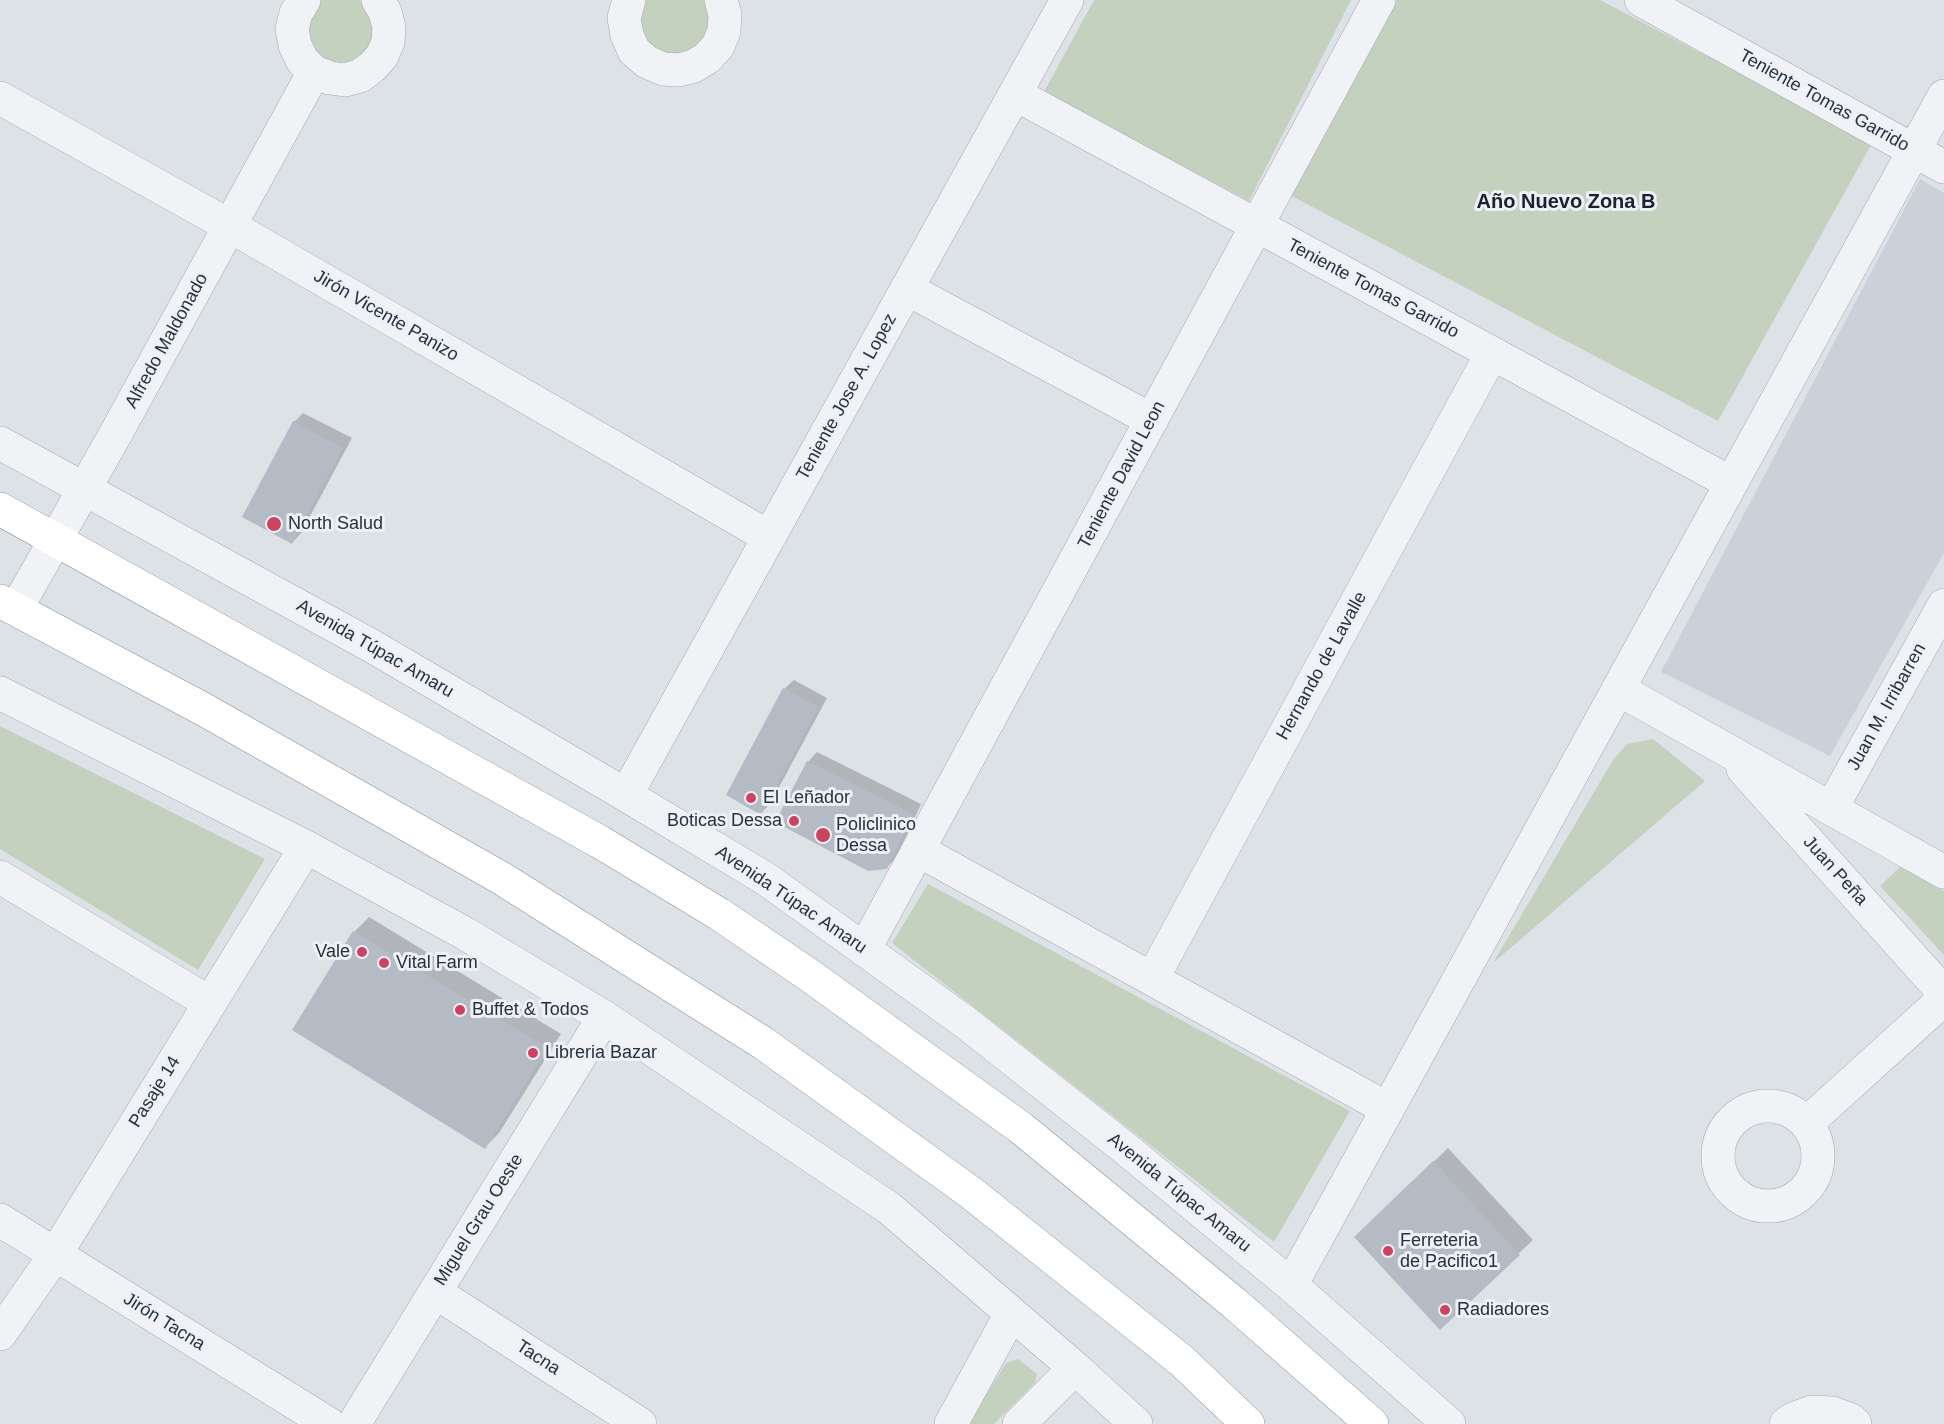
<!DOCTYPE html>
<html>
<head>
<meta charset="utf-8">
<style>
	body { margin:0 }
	canvas { display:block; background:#dde2e7 }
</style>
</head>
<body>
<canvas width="1944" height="1424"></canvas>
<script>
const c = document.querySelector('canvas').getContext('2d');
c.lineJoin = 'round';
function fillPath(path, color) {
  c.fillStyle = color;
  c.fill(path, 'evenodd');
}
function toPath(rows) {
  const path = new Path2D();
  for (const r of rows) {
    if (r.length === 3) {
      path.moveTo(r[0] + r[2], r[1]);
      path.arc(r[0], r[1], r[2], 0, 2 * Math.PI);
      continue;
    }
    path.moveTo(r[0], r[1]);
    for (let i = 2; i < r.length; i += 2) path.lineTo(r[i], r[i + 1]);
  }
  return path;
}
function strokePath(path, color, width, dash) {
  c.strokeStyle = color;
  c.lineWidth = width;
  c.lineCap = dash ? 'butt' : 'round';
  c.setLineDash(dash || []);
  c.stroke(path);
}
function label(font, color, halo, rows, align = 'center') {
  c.font = font + ' Arial,sans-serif';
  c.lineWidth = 6;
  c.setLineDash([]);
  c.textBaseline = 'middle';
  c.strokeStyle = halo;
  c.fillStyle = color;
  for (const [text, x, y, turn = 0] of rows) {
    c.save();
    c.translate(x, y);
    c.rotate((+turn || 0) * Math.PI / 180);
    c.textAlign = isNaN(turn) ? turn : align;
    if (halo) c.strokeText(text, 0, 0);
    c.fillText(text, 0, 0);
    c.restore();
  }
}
fillPath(toPath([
	[1920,179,1944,193,1944,553,1830,756,1661,672]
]), '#cbd1d9');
fillPath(toPath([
	[321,0,360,0,367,7,373,17,373,39,368,49,359,57,348,62,337,63,325,60,316,54,306,33,318,2],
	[638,0,706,0,708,5,709,30,703,41,693,50,668,57,645,47],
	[1094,0,1351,0,1249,201,1044,92],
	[1392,0,1600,0,1872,143,1718,421,1288,194],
	[0,726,265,859,198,970,0,849],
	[1653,739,1705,781,1493,963,1613,760,1627,744],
	[1901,866,1944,891,1944,955,1880,886],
	[928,884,1350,1111,1274,1242,892,943],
	[1018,1359,1037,1374,1035,1383,994,1424,968,1424,1006,1363]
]), '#c4d1be');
fillPath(toPath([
	[303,413,352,438,301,533,292,543,294,422],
	[794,680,827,698,770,804,761,813,784,689],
	[817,752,921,804,896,858,886,868,808,762],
	[369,917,561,1034,499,1133,485,1147,294,1030,355,931],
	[1448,1148,1533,1240,1440,1327,1370,1223]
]), '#0003');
fillPath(toPath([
	[293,421,343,448,292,544,242,517],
	[783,688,819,707,761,815,726,795],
	[807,761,913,814,887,869,868,871,775,822],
	[353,931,548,1048,485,1149,292,1030],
	[1433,1161,1520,1255,1440,1330,1354,1237]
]), '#b5bbc4');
const minor = toPath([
	[304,0,296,13,292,29,295,45,302,60,314,72,330,78,345,80,360,76,372,67,382,56,388,42,389,27,385,12,378,0],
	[629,0,624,18,627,35,634,51,647,62,663,69,679,70,694,66,707,58,718,46,724,31,725,15,721,0],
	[1641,0,1944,167],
	[1015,94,1731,483],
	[0,98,230,226,769,537],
	[907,289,1152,420],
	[0,443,370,645,626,795,766,879,965,1022,1126,1149,1291,1285,1449,1424],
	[16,609,115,435,314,72],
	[1618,689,1944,872],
	[0,693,306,847,466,934,604,1017,889,1208,1075,1368,1136,1424],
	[1743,769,1944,993],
	[626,795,1067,0],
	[1831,809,1944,605],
	[918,850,1388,1109],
	[0,877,210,1003],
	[864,950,1379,0],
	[1152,979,1492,353],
	[1768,1156,50],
	[1807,1123,1944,999],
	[0,1220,329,1424],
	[1291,1285,1944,96],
	[435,1292,640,1424],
	[0,1334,55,1255,306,847],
	[354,1424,604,1017],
	[951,1424,1011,1314],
	[1019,1424,1075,1368],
	[1786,1424,1793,1419,1812,1412,1832,1413,1851,1420,1855,1424]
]);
const highway = toPath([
	[0,509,600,842,719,914,809,975,1021,1128,1234,1303,1372,1424],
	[0,601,203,709,501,878,763,1043,970,1192,1182,1361,1248,1424]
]);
strokePath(minor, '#a3a9b1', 34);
strokePath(highway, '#85909d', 34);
strokePath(minor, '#f0f2f5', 33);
strokePath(highway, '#fff', 33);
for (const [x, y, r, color] of [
	[274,524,8,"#cc4361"],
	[751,798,6,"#cc4361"],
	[794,821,6,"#cc4361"],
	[823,835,8,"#cc4361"],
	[362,952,6,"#cc4361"],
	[384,963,6,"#cc4361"],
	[460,1010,6,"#cc4361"],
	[533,1053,6,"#cc4361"],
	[1388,1251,6,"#cc4361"],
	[1445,1310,6,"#cc4361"]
]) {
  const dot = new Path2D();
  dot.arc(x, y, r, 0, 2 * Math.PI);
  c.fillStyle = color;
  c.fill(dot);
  strokePath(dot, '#edf0f5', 2);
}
label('18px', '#27313d', '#edf0f5', [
	["Teniente Tomas Garrido",1824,101,29],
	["Teniente Tomas Garrido",1373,289,28],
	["Jirón Vicente Panizo",386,316,30],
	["Alfredo Maldonado",167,341,-61],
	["Teniente Jose A. Lopez",847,397,-61],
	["Teniente David Leon",1122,475,-62],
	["Avenida Túpac Amaru",375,649,30],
	["Hernando de Lavalle",1322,666,-61],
	["Juan M. Irribarren",1887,707,-61],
	["Juan Peña",1835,871,48],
	["Avenida Túpac Amaru",791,900,34],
	["Pasaje 14",155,1092,-58],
	["Avenida Túpac Amaru",1179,1193,39],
	["Miguel Grau Oeste",479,1220,-58],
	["Jirón Tacna",164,1322,32],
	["Tacna",538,1358,33]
]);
label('18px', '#27313d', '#edf0f5', [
	["North Salud",288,524],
	["El Leñador",763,798],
	["Boticas Dessa",782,821,"right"],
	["Policlinico",836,825],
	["Dessa",836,846],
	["Vale",350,952,"right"],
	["Vital Farm",396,963],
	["Buffet & Todos",472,1010],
	["Libreria Bazar",545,1053],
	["Ferreteria",1400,1241],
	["de Pacifico1",1400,1262],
	["Radiadores",1457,1310]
], 'left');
label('bold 20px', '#19222e', '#edf0f5', [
	["Año Nuevo Zona B",1566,202]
]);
</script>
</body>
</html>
